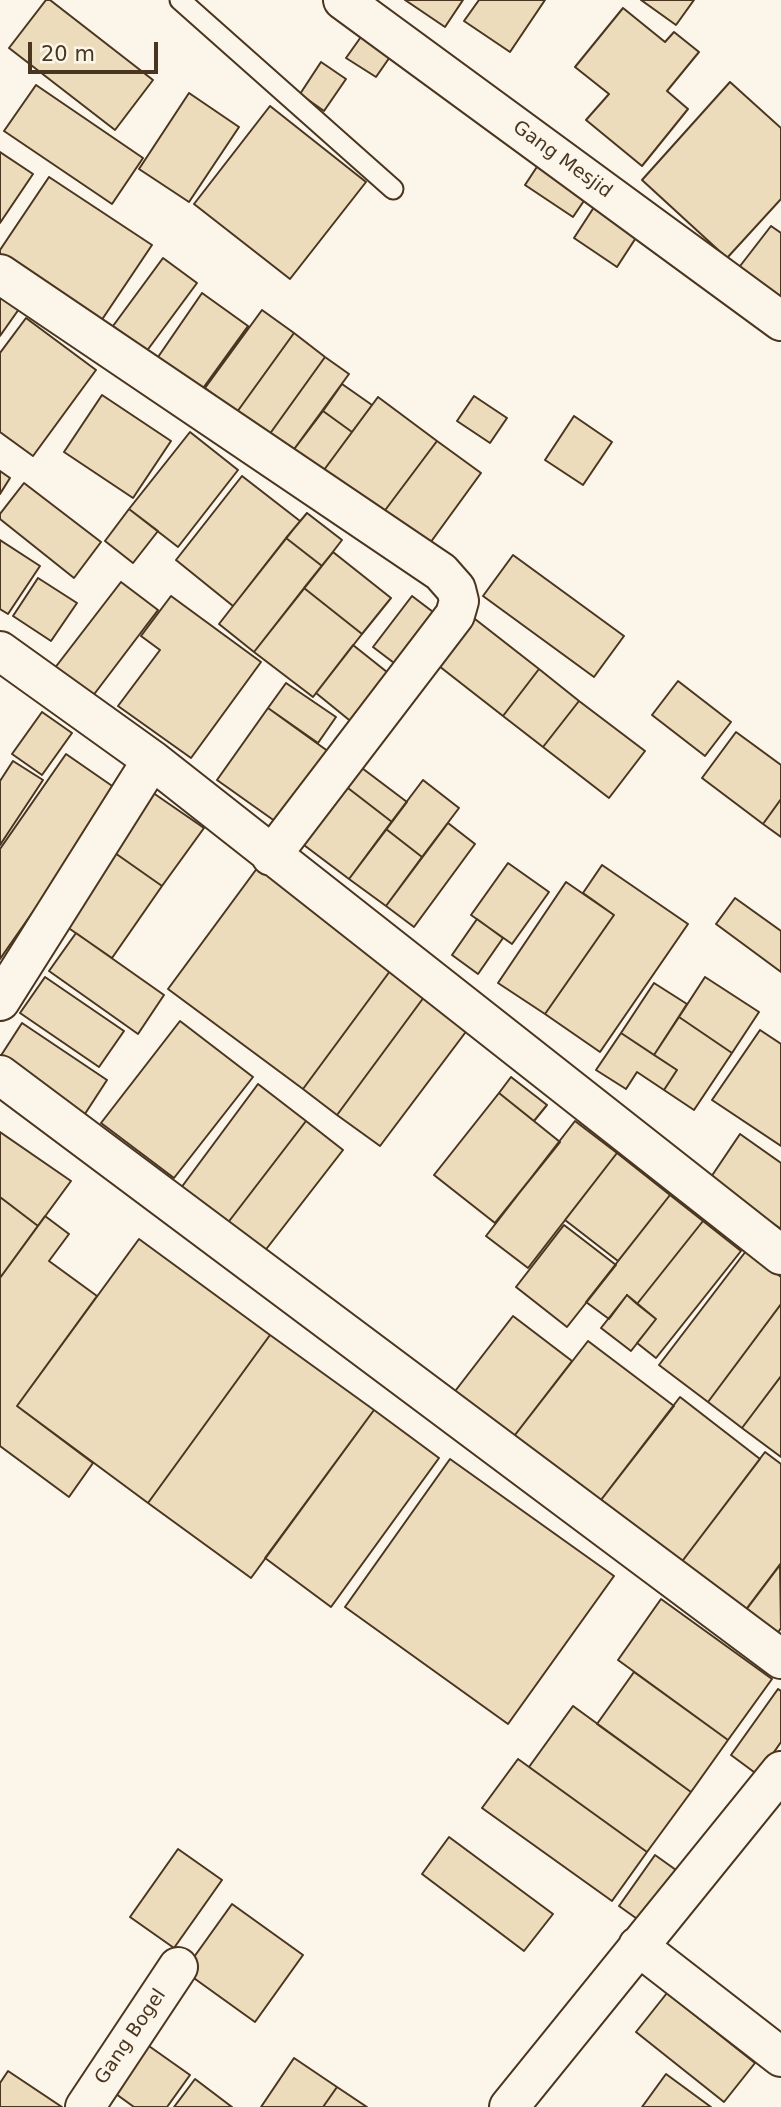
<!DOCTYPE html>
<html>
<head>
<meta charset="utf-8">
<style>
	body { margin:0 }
	#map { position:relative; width:781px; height:2107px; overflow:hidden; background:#fbf6e9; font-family:"DejaVu Sans",sans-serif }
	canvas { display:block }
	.scale { position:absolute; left:28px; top:42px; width:130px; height:32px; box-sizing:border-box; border:4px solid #4a3520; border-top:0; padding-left:9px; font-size:21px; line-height:24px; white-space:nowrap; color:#4a3520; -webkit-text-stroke:5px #fbf6e9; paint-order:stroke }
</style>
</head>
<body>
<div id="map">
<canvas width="781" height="2107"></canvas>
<div class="scale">20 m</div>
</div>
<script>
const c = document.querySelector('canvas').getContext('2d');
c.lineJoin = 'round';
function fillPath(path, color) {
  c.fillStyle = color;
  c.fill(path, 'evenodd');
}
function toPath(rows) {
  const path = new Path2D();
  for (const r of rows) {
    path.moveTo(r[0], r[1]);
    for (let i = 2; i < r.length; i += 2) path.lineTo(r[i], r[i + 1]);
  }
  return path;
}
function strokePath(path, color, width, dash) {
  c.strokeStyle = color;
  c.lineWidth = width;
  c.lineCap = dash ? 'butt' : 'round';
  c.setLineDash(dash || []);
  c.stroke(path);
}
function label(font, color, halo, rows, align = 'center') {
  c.font = font + ' "DejaVu Sans",sans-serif';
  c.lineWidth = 5;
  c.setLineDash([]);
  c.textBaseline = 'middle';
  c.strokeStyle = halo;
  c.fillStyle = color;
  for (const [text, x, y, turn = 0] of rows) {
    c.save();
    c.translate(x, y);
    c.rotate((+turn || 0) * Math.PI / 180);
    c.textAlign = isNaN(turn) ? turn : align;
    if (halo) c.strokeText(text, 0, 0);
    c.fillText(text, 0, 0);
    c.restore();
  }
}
const building = toPath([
	[46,0,50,0,153,80,115,130,9,48,46,0],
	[405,0,463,0,445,27,405,0],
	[479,0,545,0,510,52,464,21,479,0],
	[641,0,694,0,676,25,641,0],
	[623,8,665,42,674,32,699,52,667,91,688,109,642,166,586,120,609,94,575,67,623,8],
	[363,34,392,54,376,77,346,58,363,34],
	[321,62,346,79,324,111,300,94,321,62],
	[730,82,781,128,781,199,727,258,642,180,730,82],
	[36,85,143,158,112,204,4,131,36,85],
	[189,93,239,127,189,202,139,169,189,93],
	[270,106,366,182,290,279,194,204,270,106],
	[0,152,33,174,0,223,0,152],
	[546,153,594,186,573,217,525,185,546,153],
	[49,177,152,245,95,330,0,267,0,250,49,177],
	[598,201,641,230,617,267,574,238,598,201],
	[771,226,781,233,781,303,737,270,771,226],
	[163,258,197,283,146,352,113,326,163,258],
	[202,293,248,326,201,391,156,360,202,293],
	[0,296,19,309,0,336,0,296],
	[262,310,294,333,237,412,205,388,262,310],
	[26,318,96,370,33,456,0,432,0,353,26,318],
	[294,333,325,357,269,435,237,412,294,333],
	[325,357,349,374,292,452,269,435,325,357],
	[342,384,372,405,352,432,323,411,342,384],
	[102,395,171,441,133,498,64,452,102,395],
	[474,396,507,418,490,443,457,421,474,396],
	[378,397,437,441,380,517,321,474,378,397],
	[323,411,352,432,321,474,292,452,323,411],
	[574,416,612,442,583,485,545,460,574,416],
	[190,432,238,470,178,547,129,509,190,432],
	[437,441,481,473,425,550,380,517,437,441],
	[0,471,10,478,0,494,0,471],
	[242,476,300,521,233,606,176,560,242,476],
	[24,483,101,542,74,578,0,519,0,514,24,483],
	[129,509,158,531,133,563,105,541,129,509],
	[307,513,342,540,322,566,286,538,307,513],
	[286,538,322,566,254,652,219,624,286,538],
	[0,540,40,566,8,614,0,609,0,540],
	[333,552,391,598,362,634,304,588,333,552],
	[513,555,624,636,594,677,483,596,513,555],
	[38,578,77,603,51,641,13,616,38,578],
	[121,582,158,610,89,701,51,673,121,582],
	[304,588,362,634,313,697,254,652,304,588],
	[171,596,261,662,191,758,118,706,160,650,141,636,171,596],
	[412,596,441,618,402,669,373,647,412,596],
	[466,612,539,669,503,716,430,659,466,612],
	[353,645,397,680,359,728,316,693,353,645],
	[539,669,579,701,543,747,503,716,539,669],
	[678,681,731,722,705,756,652,715,678,681],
	[286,683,336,717,318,743,268,708,286,683],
	[579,701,645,751,609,798,543,747,579,701],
	[268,708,336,757,286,829,217,780,268,708],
	[42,712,72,733,42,775,12,754,42,712],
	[736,732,781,765,781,799,763,824,702,778,736,732],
	[66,754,118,790,0,959,0,849,66,754],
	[350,759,407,802,392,822,335,778,350,759],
	[13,761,43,780,0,845,0,781,13,761],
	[335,778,392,822,349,879,292,836,335,778],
	[423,780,459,808,422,857,386,829,423,780],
	[146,788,204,828,162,886,105,846,146,788],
	[781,799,781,837,763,824,781,799],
	[448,823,475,844,414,927,386,906,448,823],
	[386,829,422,857,386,906,349,879,386,829],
	[105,846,162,886,112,958,54,918,105,846],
	[508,863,549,892,512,944,471,915,508,863],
	[602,865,688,924,600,1052,545,1014,614,915,583,893,602,865],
	[258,867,393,967,303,1089,168,989,258,867],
	[566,882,614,915,545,1014,498,983,566,882],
	[735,898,781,931,781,972,716,924,735,898],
	[477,919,503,938,478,974,452,955,477,919],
	[76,933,164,995,138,1034,49,971,76,933],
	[393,967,427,993,337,1115,303,1089,393,967],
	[45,977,124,1031,99,1067,20,1013,45,977],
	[705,977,759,1012,732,1053,679,1017,705,977],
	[654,983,687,1004,654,1055,621,1033,654,983],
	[427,993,471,1025,380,1146,337,1115,427,993],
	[679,1017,732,1053,694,1110,664,1090,677,1070,654,1055,679,1017],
	[180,1021,253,1077,174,1178,101,1123,180,1021],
	[22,1023,107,1080,81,1120,0,1057,22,1023],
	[760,1030,781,1044,781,1146,712,1100,760,1030],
	[621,1033,677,1070,664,1090,637,1072,626,1089,596,1070,621,1033],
	[511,1077,547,1105,534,1121,499,1093,511,1077],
	[258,1084,306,1121,220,1233,175,1196,258,1084],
	[499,1093,560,1142,495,1223,434,1175,499,1093],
	[306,1121,343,1150,257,1261,220,1233,306,1121],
	[575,1121,617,1153,528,1268,486,1236,575,1121],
	[0,1132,71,1181,38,1226,0,1197,0,1132],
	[740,1134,781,1163,781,1229,709,1180,740,1134],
	[617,1153,670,1195,618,1261,565,1220,617,1153],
	[670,1195,703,1221,637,1304,627,1295,609,1319,586,1302,670,1195],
	[0,1197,38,1226,0,1278,0,1197],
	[45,1216,69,1234,49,1261,97,1296,17,1406,93,1463,69,1497,0,1446,0,1278,45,1216],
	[703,1221,741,1251,656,1358,637,1343,656,1319,637,1304,703,1221],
	[564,1225,616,1265,567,1327,516,1287,564,1225],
	[139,1239,270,1335,148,1503,17,1406,139,1239],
	[746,1251,781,1277,781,1304,708,1402,659,1365,746,1251],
	[627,1295,656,1319,631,1351,601,1328,627,1295],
	[781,1304,781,1376,742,1428,708,1402,781,1304],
	[513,1316,572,1361,508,1444,449,1399,513,1316],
	[270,1335,374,1410,251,1578,148,1503,270,1335],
	[588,1341,674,1406,594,1509,508,1444,588,1341],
	[781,1376,781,1457,742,1428,781,1376],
	[680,1397,760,1459,674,1572,594,1509,680,1397],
	[374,1410,439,1458,331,1607,265,1558,374,1410],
	[765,1452,781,1464,781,1563,738,1620,674,1572,765,1452],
	[450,1459,614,1576,508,1724,345,1607,450,1459],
	[780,1565,781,1628,777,1634,746,1610,780,1565],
	[661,1599,772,1679,728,1740,618,1660,661,1599],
	[634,1672,728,1740,691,1792,597,1724,634,1672],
	[778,1689,781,1691,781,1742,758,1775,731,1755,778,1689],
	[573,1706,691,1792,647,1852,529,1767,573,1706],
	[518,1759,647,1852,612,1901,482,1808,518,1759],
	[449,1837,553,1914,524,1951,422,1874,449,1837],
	[178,1849,222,1880,174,1948,130,1917,178,1849],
	[655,1855,676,1870,640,1921,619,1906,655,1855],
	[232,1904,303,1955,255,2022,184,1971,232,1904],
	[667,1993,755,2063,724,2102,636,2032,667,1993],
	[139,2039,190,2075,167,2107,134,2107,105,2086,139,2039],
	[294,2058,337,2087,323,2107,261,2107,294,2058],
	[8,2071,62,2107,0,2107,0,2083,8,2071],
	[666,2074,711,2107,642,2107,666,2074],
	[195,2079,232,2107,174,2107,195,2079],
	[337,2087,367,2107,323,2107,337,2087]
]);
fillPath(building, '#ecdcbc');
strokePath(building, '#4a3520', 2);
const service = toPath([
	[180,0,393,189]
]);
const minor = toPath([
	[343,0,781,321],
	[0,274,441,572,456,589,459,601,455,615,271,856],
	[0,651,152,760,781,1255],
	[0,1001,152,760],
	[0,1075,781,1659],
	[638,1946,781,2057],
	[85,2107,178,1967],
	[509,2107,781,1771]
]);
strokePath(service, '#4a3520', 23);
strokePath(minor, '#4a3520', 42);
strokePath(service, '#fbf6e9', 19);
strokePath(minor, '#fbf6e9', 38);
label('19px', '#4a3520', '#fbf6e9', [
	["Gang Mesjid",562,160,36],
	["Gang Bogel",131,2037,-56]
]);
</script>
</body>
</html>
